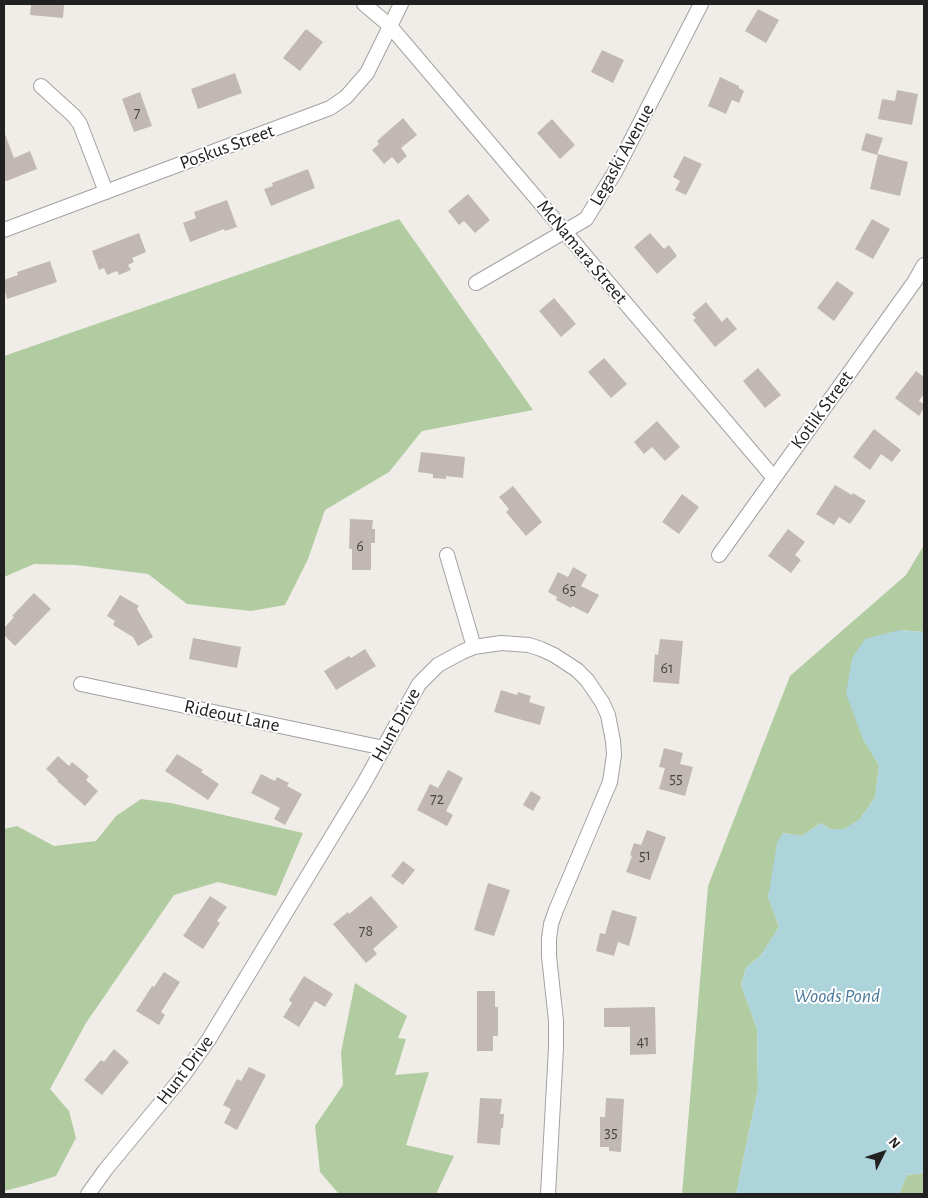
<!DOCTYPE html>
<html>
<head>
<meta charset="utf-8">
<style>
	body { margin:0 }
	#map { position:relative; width:928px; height:1198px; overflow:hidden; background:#f0ede8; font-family:"Alegreya Sans",sans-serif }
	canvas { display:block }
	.frame { position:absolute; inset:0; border:5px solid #212121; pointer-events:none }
	.north { position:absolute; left:858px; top:1128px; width:50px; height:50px; -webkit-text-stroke:4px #fff; paint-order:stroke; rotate:49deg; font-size:14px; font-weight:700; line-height:20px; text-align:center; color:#212121 }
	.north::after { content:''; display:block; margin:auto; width:18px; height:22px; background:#212121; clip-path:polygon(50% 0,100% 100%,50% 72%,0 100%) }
</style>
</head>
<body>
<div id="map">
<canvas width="928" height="1198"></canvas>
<div class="frame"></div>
<div class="north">N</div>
</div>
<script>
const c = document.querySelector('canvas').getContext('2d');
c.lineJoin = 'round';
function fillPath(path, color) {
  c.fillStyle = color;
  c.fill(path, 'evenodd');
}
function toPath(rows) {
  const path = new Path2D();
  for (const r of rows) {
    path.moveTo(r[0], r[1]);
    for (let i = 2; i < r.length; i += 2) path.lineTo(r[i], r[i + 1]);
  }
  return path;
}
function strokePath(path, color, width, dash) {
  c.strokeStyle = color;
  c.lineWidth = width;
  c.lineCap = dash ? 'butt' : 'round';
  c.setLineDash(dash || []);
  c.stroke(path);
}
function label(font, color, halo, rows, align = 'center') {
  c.font = font + ' "Alegreya Sans",sans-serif';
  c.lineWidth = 4;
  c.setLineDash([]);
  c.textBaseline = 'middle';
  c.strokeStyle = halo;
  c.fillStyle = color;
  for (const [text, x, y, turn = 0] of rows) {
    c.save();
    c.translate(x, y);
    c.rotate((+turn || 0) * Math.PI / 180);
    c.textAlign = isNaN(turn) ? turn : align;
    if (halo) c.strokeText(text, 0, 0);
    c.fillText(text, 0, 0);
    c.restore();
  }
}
fillPath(toPath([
	[399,219,533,410,422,431,389,472,325,510,308,559,285,605,251,611,187,604,148,574,76,565,34,564,4,577,4,356],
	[924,545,924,632,900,630,863,739,879,765,875,797,860,819,844,830,830,829,821,823,802,836,783,833,768,897,779,927,761,955,746,968,741,985,757,1029,758,1089,736,1194,682,1194,708,886,790,676,906,575],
	[141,799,171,803,303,833,276,896,218,882,174,895,86,1023,50,1089,69,1111,76,1138,56,1176,24,1186,4,1191,4,829,17,826,54,846,96,841,116,816],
	[355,983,407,1016,398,1038,406,1039,395,1075,429,1072,406,1145,454,1156,436,1194,339,1194,320,1172,315,1126,343,1085,341,1052],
	[924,1173,924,1194,899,1194,907,1175]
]), '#b1cca0');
fillPath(toPath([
	[900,630,924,632,924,1173,907,1175,899,1194,736,1194,758,1089,757,1029,741,985,746,968,761,955,779,927,768,897,777,843,783,833,802,836,821,823,830,829,844,829,860,819,875,797,879,765,863,739,846,694,852,658,865,639]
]), '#acd4da');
fillPath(toPath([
	[31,4,64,4,63,18,30,15],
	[758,9,779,20,766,43,745,31],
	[306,29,323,42,300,71,283,58],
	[602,50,624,60,613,83,591,72],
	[235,73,242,93,198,109,191,89],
	[720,77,739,86,739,88,744,91,739,103,732,100,726,114,708,106],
	[897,90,918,94,912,125,878,119,882,99,895,101],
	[140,92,152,126,134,132,122,99],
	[403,118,417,135,401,148,407,156,398,164,392,157,384,164,372,150,379,144,377,141],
	[552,119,575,145,560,159,537,133],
	[866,133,883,138,877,155,861,150],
	[5,134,14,158,30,151,37,169,4,182,4,135],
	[878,154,908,162,900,196,870,189],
	[684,156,702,164,686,195,675,190,680,181,673,177],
	[308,169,315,188,271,206,264,189,273,186,272,183],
	[468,194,490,220,475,233,464,221,459,225,448,211],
	[227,200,237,227,225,231,224,229,190,242,183,223,196,218,194,212],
	[872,219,890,229,873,259,855,249],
	[139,233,146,252,132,258,134,262,128,265,131,270,119,275,117,271,107,275,104,268,99,270,92,251],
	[650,233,664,249,669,245,677,256,657,274,634,247],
	[50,261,57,282,7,299,4,288,4,280,18,275,17,272],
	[837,281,854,293,834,321,817,308],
	[554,298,576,324,561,337,539,311],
	[706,302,722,322,727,317,737,329,715,347,693,320,696,318,692,314],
	[604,358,627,384,611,398,588,372],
	[758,368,781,395,765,408,743,381],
	[916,371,924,377,924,394,919,401,924,404,924,408,919,416,895,398],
	[657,421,680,447,665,461,652,447,644,454,634,442],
	[874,429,901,450,892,462,881,454,870,470,853,457],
	[421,452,465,457,463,478,446,476,446,479,433,478,433,474,418,472],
	[835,485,852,495,853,493,866,501,850,524,839,517,834,525,816,514],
	[513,486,542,522,526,536,506,512,509,509,499,497],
	[682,494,699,507,679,534,662,522],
	[350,519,373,520,372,529,375,529,375,543,371,543,371,570,352,570,352,549,349,549],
	[788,529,805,542,795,555,801,560,791,573,768,556],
	[573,567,587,575,581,586,599,595,588,614,572,606,571,608,556,600,557,597,548,592,558,572,568,577],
	[34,593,51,609,15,646,4,635,4,628,14,617,12,616],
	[120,595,139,606,137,609,153,637,138,646,133,637,113,625,115,621,107,616],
	[193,638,241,647,237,668,189,659],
	[660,639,683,641,679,684,653,682,655,654,658,655],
	[365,649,376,666,336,690,324,671,349,656,351,658],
	[501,690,517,695,518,692,531,696,529,702,545,707,540,725,494,712],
	[664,748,683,753,680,764,693,767,685,796,659,789,665,768,659,767],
	[177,754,203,770,201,772,219,784,208,800,165,771],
	[58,756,69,766,72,762,89,776,86,780,98,791,85,806,57,781,58,780,46,769],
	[448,770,463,778,446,811,453,815,447,826,417,810,430,784,438,788],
	[261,774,275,781,277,777,289,783,287,786,302,794,285,825,274,819,280,808,251,793],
	[531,791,541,797,533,811,523,805],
	[647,830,666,837,650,880,626,872,632,856,630,855,634,843,641,845],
	[403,861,415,870,403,885,391,876],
	[488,883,510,890,494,936,474,930],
	[210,896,227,907,217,921,220,923,203,949,183,936],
	[371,896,398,927,373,949,377,954,366,963,333,924,348,912,349,914],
	[612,910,637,917,629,946,618,942,614,956,596,951,600,933,605,934],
	[164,972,180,982,161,1012,165,1015,159,1025,136,1011,152,986,154,987],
	[304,976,333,994,325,1007,315,1001,299,1027,283,1017,292,1003,289,1000],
	[477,991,495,991,495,1007,498,1007,498,1036,493,1036,493,1051,477,1051],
	[655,1007,656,1054,630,1055,630,1027,604,1027,604,1008],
	[114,1049,129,1062,102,1095,84,1080,101,1060,104,1062],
	[249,1067,266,1075,237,1130,224,1123,231,1109,223,1105,237,1079,241,1081],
	[480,1098,502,1099,500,1114,504,1114,503,1128,501,1128,500,1145,477,1143],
	[606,1098,624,1099,621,1152,609,1151,609,1147,600,1147,600,1117,605,1117]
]), '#c1b8b4');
const minor = toPath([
	[364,4,390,26,774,478],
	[41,86,74,116,80,124,106,192],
	[4,230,330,108,346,97,367,73,401,4],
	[476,283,586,219,615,172,701,4],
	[447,555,474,647],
	[719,555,915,281,924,265],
	[81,684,384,748],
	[88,1194,106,1169,183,1076,209,1039,363,785,419,684,438,665,462,652,474,647,501,643,529,645,541,649,554,655,577,670,587,680,602,702,608,715,613,741,614,755,610,782,556,910,551,924,549,939,549,956,556,1021,556,1048,548,1194]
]);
strokePath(minor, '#a2a2a2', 16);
strokePath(minor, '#fff', 14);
label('16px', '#494746', null, [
	["7",137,113],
	["6",360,546],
	["65",569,589],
	["61",667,668],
	["55",676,778],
	["72",437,799],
	["51",645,855],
	["78",366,931],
	["41",643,1041],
	["35",611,1132]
]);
label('19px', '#212121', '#fff', [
	["Poskus Street",227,147,-20],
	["Legaski Avenue",622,155,-61],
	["McNamara Street",582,252,50],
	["Kotlik Street",822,410,-54],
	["Rideout Lane",232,716,12],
	["Hunt Drive",396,725,-61],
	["Hunt Drive",185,1070,-53]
]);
label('italic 20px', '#4c7a9b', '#fff', [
	["Woods Pond",837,996]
]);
</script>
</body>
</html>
